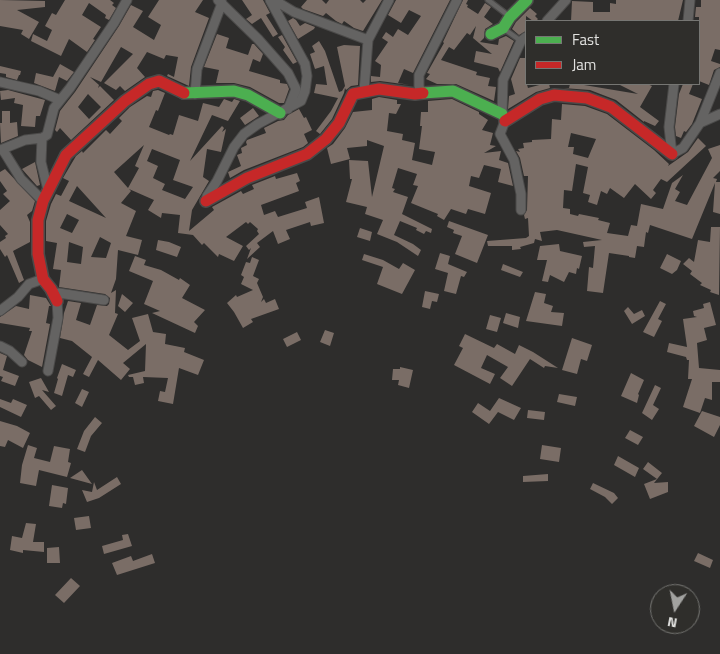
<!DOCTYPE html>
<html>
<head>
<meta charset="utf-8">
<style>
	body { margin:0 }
	#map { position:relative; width:720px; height:654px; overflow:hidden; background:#2e2d2c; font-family:"Titillium Web",sans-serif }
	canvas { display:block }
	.legend { position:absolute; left:525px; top:20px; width:175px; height:65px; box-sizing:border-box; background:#2f2e2b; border:1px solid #767673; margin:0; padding:6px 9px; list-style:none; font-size:15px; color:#e1e1df }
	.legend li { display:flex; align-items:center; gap:10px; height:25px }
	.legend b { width:25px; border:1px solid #767673 }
	.north { position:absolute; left:650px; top:584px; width:50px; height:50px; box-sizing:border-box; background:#2f2e2b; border:1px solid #767673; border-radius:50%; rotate:191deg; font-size:14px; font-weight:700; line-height:20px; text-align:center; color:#e1e1df }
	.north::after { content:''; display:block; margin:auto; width:18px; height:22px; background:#a2a2a0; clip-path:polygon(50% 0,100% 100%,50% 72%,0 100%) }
</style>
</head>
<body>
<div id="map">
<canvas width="720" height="654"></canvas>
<ul class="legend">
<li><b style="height:6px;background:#4caf50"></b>Fast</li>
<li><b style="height:6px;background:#c62828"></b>Jam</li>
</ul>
<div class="north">N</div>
</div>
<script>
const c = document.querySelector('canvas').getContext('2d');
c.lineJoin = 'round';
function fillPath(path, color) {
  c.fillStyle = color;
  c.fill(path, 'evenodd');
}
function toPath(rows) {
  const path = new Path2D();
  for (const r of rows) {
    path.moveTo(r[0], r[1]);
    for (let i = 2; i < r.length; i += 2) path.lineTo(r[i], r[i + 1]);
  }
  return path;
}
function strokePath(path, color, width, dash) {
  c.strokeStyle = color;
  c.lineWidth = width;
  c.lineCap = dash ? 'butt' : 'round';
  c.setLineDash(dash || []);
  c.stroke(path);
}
fillPath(toPath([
	[0,0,45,1,45,7,17,10,39,22,29,39,21,34,23,30,0,26],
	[65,0,110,0,114,3,112,5,116,8,109,20,105,18,106,15,89,3,82,15,101,27,93,39,95,40,87,52,69,39,61,56,31,41,33,34,47,41,52,30,45,26,52,13,56,15],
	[159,0,203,0,195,12,209,18,191,67,189,86,167,76,168,74,174,77,178,57,166,55,164,59,147,52,137,68,145,77,125,91,120,86,116,90,104,83,133,54,121,47,101,82,90,77,99,85,98,88,100,86,114,100,71,140,60,128,57,132,55,130,60,111,75,92,119,26,131,5,143,11,133,27,154,40,161,25,148,17],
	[88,94,101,107,89,119,78,107],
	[242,0,263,0,270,13,266,15,278,34,273,37,261,18,252,24,246,19,252,15],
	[307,0,322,0,326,4,329,0,360,0,363,3,366,0,382,0,363,31,354,28,344,21,342,24,336,21,326,13,323,16,303,9,301,7],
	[396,0,450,0,413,73,404,69,398,83,410,85,380,81,371,82,371,76,380,77,381,65,375,61,388,42,382,38,386,32,393,37,398,29,408,35,421,16,409,10,401,23,388,15],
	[463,0,468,0,466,4,468,5,467,7,478,14,485,3,491,7,484,17,493,24,485,29,484,38,480,42,498,45,499,39,506,36,514,41,513,43,500,72,498,68,474,62,476,51,492,54,473,38,476,26,470,35,467,33,454,50,449,47,441,60,477,72,476,75,490,78,488,86,496,87,494,101,456,84,437,84,426,79,430,74,427,73,444,43,443,42],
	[616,0,683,0,678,21,571,21,572,1,593,2,593,12,610,12,610,3,616,4],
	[701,0,720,0,720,50,715,49,711,61,720,64,720,67,714,70,709,85,699,81,699,17,695,17,696,7,701,7],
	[530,8,537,14,535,16,538,19,536,21,533,21,526,16,526,31,519,35,512,29,516,22],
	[293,18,296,20,300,26,305,23,315,27,314,29,298,39,288,21],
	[217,34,229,38,226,48,248,55,252,44,254,44,263,54,260,62,253,59,249,71,280,80,280,83,287,84,289,89,284,103,279,103,250,87,234,83,216,83,219,70,204,67],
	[282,35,297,62,293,64,283,50,285,47,278,37],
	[319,41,325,51,339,92,342,91,345,86,337,47,344,45,360,46,358,85,351,86,346,90,345,88,344,93,332,119,320,134,316,131,331,111,338,98,314,93,316,84,327,85,324,66,315,69,310,54,315,52,312,46],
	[520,58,526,58,525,78,528,88,543,84,549,84,550,88,536,92,508,109,509,96,515,94,511,79],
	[60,64,74,72,67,81,59,77,55,91,34,83,36,73,53,77],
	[0,66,21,71,20,75,19,75,17,80,6,77,6,74,0,73],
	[570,84,578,84,638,94,618,84,647,84,652,86,640,107,659,121,655,126,644,121,644,122,616,100,590,90,563,88,569,88],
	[683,84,693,84,689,94,702,99,692,124,686,132,684,131,681,138,676,136,675,127,679,94],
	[8,90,45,100,40,116,36,116,35,127,21,126,23,105,14,103,15,98,1,100,0,91],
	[158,90,165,93,158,111,156,110,149,127,169,135,170,134,173,135,179,115,198,121,203,103,219,107,224,99,232,102,234,99,240,101,228,121,212,115,190,161,222,126,224,128,222,132,226,129,221,152,207,149,203,177,209,181,192,210,189,231,214,210,212,207,241,191,243,194,254,189,252,185,275,176,276,179,297,173,300,181,296,183,299,191,261,205,264,215,275,211,278,217,307,208,305,202,319,197,324,223,311,226,310,222,286,230,290,239,278,244,273,231,257,243,260,247,247,259,251,248,249,250,246,246,259,234,257,231,258,229,250,222,248,224,246,222,226,237,243,246,234,261,219,254,218,257,204,243,202,245,193,235,178,233,180,215,162,213,161,218,148,210,154,200,129,189,131,191,121,203,136,211,126,236,142,240,138,255,118,250,116,279,111,293,116,290,115,313,118,314,109,335,128,350,140,341,132,318,148,314,153,332,166,334,165,344,185,348,184,352,204,360,198,375,179,368,173,404,158,401,160,391,165,392,168,378,143,377,144,383,135,385,133,377,129,377,128,375,145,371,146,344,123,363,130,369,121,380,98,360,89,377,83,374,92,357,72,341,60,338,64,313,68,301,81,303,76,320,90,325,97,305,107,306,109,304,110,298,105,294,59,287,61,270,53,269,57,243,46,241,46,221,51,204,56,194,61,196,69,181,63,178,76,156,82,151,83,153,106,130,110,134,122,121,119,118,130,107,147,96,151,97,153,91],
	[144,145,135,166,139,168,128,188,114,172],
	[152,149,180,160,173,180,193,187,185,199,162,190,165,184,153,178,158,166,147,161],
	[77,186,106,218,69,201],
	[67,214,79,220,72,233,60,228],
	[100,237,111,243,106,258,91,257],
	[69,242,83,247,81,264,67,262],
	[379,97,397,100,397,104,401,104,396,114,389,113,387,131,403,134,402,140,415,143,412,160,432,165,435,152,419,149,422,126,420,126,421,112,428,112,428,101,452,99,479,112,479,114,488,120,482,130,493,133,490,145,496,146,484,153,501,151,499,160,508,163,513,186,498,182,501,169,484,165,479,178,471,176,469,186,491,193,485,214,468,209,466,214,451,209,444,220,437,216,438,214,411,203,418,186,413,185,417,174,398,168,392,188,395,189,393,192,408,197,402,214,432,229,431,233,426,231,424,234,416,230,417,228,400,221,394,235,413,244,421,250,418,256,397,242,377,234,383,220,365,214,367,207,346,202,352,179,350,179,349,160,368,161,372,197,384,146,367,140,367,146,347,148,350,159,331,164,327,148,333,144,345,128,353,112,372,110,372,99],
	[562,104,585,106,607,114,654,150,669,164,668,166,688,152,698,138,706,146,667,182,661,179,653,190,656,193,651,199,635,184,624,198,610,188,607,194,601,191,597,205,588,202,590,195,583,193,588,167,576,164,572,191,564,190,563,208,570,209,570,214,578,216,579,214,599,218,598,220,610,223,607,233,628,236,631,225,637,226,641,204,663,209,672,183,683,175,675,189,680,192,675,201,687,205,712,158,708,149,720,145,720,171,713,178,717,179,716,182,720,182,720,214,713,212,715,183,692,239,650,225,648,233,646,232,644,247,637,246,635,258,629,257,629,256,609,253,603,293,587,291,589,267,593,268,595,246,584,247,583,242,602,240,557,230,540,232,542,241,535,239,534,243,520,247,521,249,512,250,512,246,488,246,487,241,526,238,529,236,528,218,525,219,524,215,527,210,528,176,524,176,520,158,516,151,520,152,518,149,524,148,523,143,532,142,532,140,551,139,552,119,561,120],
	[571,133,596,139,588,158,573,154,574,147,568,147],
	[253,108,259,116,245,125,240,118],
	[299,109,304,118,306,117,312,130,304,134,308,143,303,147,244,170,230,178,228,172,241,166,237,155,242,153,241,148,247,145,246,142,247,140,266,133,264,128,278,121,284,120,288,115],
	[2,111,10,111,10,123,17,122,18,136,1,143,0,123,2,123],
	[35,162,40,185,37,186,22,169],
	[5,169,35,201,32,211,27,215,30,222,30,242,13,251,24,280,19,283,7,255,5,257,0,249,0,242,6,238,5,236,8,234,0,225,0,210,10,201,3,194,7,191,0,181,0,172],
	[449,221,488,235,477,263,455,254,462,236,453,233,454,230,447,227],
	[711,227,720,227,719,295,710,292,711,290,700,285,702,283,690,274,692,271,683,264,689,258,694,262,698,240,710,242],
	[360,228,372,232,370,241,357,237],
	[158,240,169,242,181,247,177,257,156,250],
	[559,244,560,251,582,256,579,269,577,268,576,274,569,272,564,282,550,275,548,282,542,281,547,260,537,260,540,246],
	[440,253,450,256,448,264,467,272,464,277,461,276,456,294,444,291,448,273,435,269],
	[364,254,383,260,399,269,403,263,415,270,402,294,377,284,383,267,362,260],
	[667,254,681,261,677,270,672,274,660,268],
	[135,256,146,260,144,265,161,270,179,280,180,278,190,285,182,298,205,310,194,322,198,326,195,333,152,313,160,311,144,304,153,281,129,271],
	[252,257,259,260,253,276,259,279,257,283,263,297,261,302,264,299,266,303,275,299,279,309,251,319,253,322,243,328,234,312,227,303,236,295,237,297,253,290,241,284,244,277,241,275,246,262,250,263],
	[503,264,523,272,520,277,501,270],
	[425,291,439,294,437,302,432,301,430,309,422,307],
	[535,292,546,294,544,303,553,306,551,312,564,313,562,326,526,321],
	[122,294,133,303,125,312,118,306],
	[30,295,46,298,51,306,49,306,46,323,50,324,42,367,28,360,24,355,32,331,29,331,30,328,0,323,0,317,16,306,29,309],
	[660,301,666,304,658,319,662,321,654,337,643,332],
	[710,302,716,325,704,328,707,340,697,343,699,368,720,370,720,382,712,382,712,400,705,398,700,413,683,407,692,379,688,379,689,360,687,360,686,357,667,352,669,343,687,347,683,319,697,317,694,316,693,311,704,308,703,304],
	[628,307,634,314,642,310,645,316,632,324,624,311],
	[506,313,520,317,518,328,503,323],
	[490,315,501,318,497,332,486,329],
	[325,330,334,333,330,346,320,342],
	[297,332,301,340,287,347,283,339],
	[465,334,494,348,497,344,515,354,519,345,533,352,558,368,545,366,544,368,530,359,512,386,500,378,508,367,487,355,481,368,495,374,490,384,454,365,463,348,459,346],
	[572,338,592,345,587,361,581,359,577,374,562,370],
	[0,353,7,356,3,370,19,376,15,386,1,381,3,377,0,376],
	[62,364,76,370,73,377,68,375,62,396,54,393,58,379,57,378],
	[400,367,413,370,409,388,398,385,399,380,392,380,393,369,400,369],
	[631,373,644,380,638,394,639,395,637,403,621,396],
	[41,378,49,392,42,390,56,406,51,410,39,396,35,398,29,382],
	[655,385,661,388,653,405,659,409,652,420,642,413],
	[82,389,89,392,82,407,75,403],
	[559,394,577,397,575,406,557,402],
	[499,398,521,408,514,420,498,412,489,424,472,412,478,403,490,411],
	[0,399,11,403,13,399,27,405,21,417,0,407],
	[528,410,545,412,544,420,527,418],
	[702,411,720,417,720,425,714,437,694,426],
	[95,417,102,423,91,436,85,452,77,449,84,431],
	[0,421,17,426,30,433,23,448,8,440,5,447,0,446],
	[630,430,643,437,638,445,625,438],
	[28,445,37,448,34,458,50,462,54,446,70,449,68,462,71,463,67,477,39,470,36,486,20,483,22,465],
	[542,445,561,448,559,462,540,459],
	[618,456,639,468,635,477,614,465],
	[648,462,662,473,654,483,668,482,668,492,650,499,644,484,657,479,643,469],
	[82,470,92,484,70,478],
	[548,474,548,481,523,482,523,476],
	[117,477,121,484,99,498,87,502,82,490,92,492,94,482,97,490],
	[593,483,614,493,618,498,612,504,605,497,590,489],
	[52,485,68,488,66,504,63,503,62,508,49,506],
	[89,516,91,528,76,530,74,518],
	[26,523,36,524,33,542,44,542,44,552,23,550,23,553,10,550,12,536,22,538],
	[128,534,132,546,104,554,102,546,123,540,122,535],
	[59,547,60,563,47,563,47,548],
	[698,553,713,560,710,568,694,561],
	[152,554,155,563,117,575,112,563,131,556,133,561],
	[71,578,80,586,64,603,55,595]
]), '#7a6d66');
const lane = toPath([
	[488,0,509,16],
	[504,29,521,41]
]);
const street = toPath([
	[218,0,258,39,288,73,296,89,288,109],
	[274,0,294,12,368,40],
	[547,21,566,0],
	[688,21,690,0],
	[0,82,39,91,60,100],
	[674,84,669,127,672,154,683,148,700,123,720,114],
	[364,91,368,40,389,0],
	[421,93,419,86,419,75,457,0],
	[195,94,197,69,222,3],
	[700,123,720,73],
	[0,150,25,140,42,138],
	[3,150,21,179,43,201],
	[48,190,41,162,42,138,47,135,54,108,70,88,114,23,127,0],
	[206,201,207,196,217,181,234,147,244,134,258,124,301,101,305,91,307,76,305,64,270,0],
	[521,210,521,194,514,160,500,134,505,121,502,114,503,80,521,41,526,37],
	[0,311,18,297,29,284,43,279],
	[0,346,10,351,22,362],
	[48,371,58,318,57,301,59,293,104,300]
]);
const fast = toPath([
	[491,34,503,28,510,17,527,0],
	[184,93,234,91,248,95,280,113],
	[423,93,453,91,502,114]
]);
const jam = toPath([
	[505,121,540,99,554,95,587,98,611,107,672,154],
	[206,201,247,178,307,154,326,139,339,123,353,94,379,89,415,94,423,93],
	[57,301,51,289,43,279,38,254,38,220,43,201,66,155,125,101,149,84,159,81,184,93]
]);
strokePath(lane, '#4b4a49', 7);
strokePath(street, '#4b4a49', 11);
strokePath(fast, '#4b4a49', 14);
strokePath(jam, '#4b4a49', 14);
strokePath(lane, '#646362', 4.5);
strokePath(street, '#646362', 9);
strokePath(fast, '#4caf50', 11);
strokePath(jam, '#c62828', 11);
</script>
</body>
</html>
